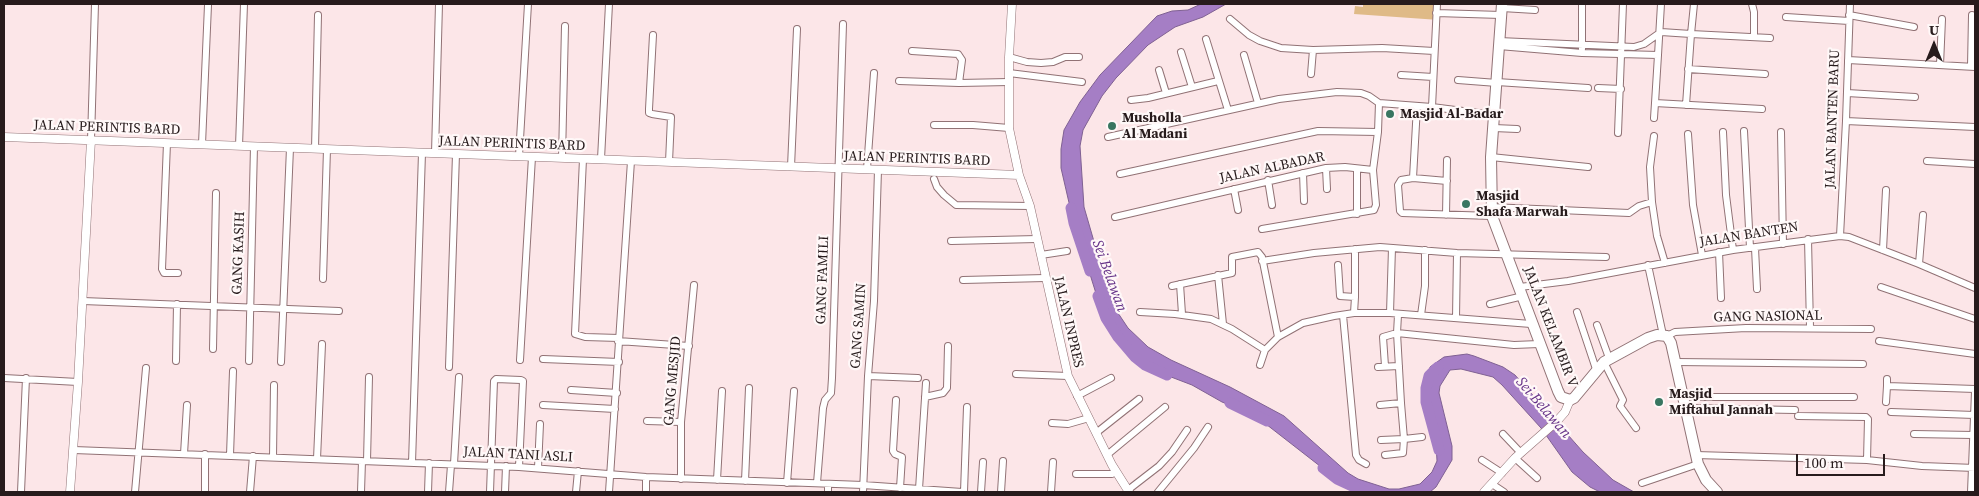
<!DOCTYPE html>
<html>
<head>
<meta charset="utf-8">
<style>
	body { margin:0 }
	#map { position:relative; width:1979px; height:496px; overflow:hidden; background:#fce6e8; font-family:"Source Serif 4",serif }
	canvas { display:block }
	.frame { position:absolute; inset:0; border:5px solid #271b1c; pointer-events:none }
	.north { position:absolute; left:1909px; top:20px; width:50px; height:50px; -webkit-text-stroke:4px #fff8f8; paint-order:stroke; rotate:0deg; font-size:14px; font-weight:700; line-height:20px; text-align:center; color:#271b1c }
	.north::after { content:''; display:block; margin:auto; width:18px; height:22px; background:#271b1c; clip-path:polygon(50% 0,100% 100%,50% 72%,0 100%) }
	.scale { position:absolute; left:1796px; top:454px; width:89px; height:22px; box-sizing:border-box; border:2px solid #271b1c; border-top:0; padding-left:6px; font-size:15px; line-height:18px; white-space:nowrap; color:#271b1c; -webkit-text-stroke:4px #fff8f8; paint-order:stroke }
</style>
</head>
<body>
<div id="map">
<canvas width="1979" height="496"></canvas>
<div class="frame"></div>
<div class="north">U</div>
<div class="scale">100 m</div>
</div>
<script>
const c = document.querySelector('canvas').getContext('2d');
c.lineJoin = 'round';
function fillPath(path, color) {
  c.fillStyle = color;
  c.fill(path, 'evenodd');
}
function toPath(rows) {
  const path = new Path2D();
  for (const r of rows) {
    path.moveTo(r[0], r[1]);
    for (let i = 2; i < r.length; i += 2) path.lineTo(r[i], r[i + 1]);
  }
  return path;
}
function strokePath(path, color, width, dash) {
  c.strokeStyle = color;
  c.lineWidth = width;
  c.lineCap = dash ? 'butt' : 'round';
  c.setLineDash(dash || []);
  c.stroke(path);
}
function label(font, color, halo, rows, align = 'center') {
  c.font = font + ' "Source Serif 4",serif';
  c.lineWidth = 4.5;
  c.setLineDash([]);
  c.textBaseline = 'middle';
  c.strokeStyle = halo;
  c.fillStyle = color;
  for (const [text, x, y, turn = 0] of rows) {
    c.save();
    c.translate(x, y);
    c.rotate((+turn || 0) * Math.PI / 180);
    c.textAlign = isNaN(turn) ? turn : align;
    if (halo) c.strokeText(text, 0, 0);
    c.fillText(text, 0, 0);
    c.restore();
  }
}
fillPath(toPath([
	[1363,4,1440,4,1439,20,1354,14,1355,6,1363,7]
]), '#dfba87');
const water = toPath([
	[1201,4,1226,4,1203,17,1175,27,1148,45,1116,78,1102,96,1083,130,1080,146,1084,207,1106,283,1116,310,1128,328,1148,347,1171,360,1230,387,1284,416,1348,473,1358,479,1389,489,1399,489,1420,484,1432,472,1437,461,1435,423,1429,395,1430,367,1444,357,1467,354,1474,356,1503,367,1515,375,1583,452,1613,480,1634,492,1600,492,1590,487,1572,472,1541,428,1502,385,1493,377,1461,369,1450,370,1440,386,1439,393,1452,446,1452,460,1436,487,1430,492,1364,492,1334,477,1253,414,1222,402,1192,385,1158,372,1132,353,1121,341,1099,303,1073,220,1061,168,1061,149,1064,130,1080,102,1100,75,1157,16,1172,11,1188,10,1201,4]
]);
fillPath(water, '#a57ec5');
strokePath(water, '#7f6092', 1);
strokePath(toPath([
	[1071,208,1074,223,1090,271],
	[1098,296,1106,318,1118,337,1135,357,1145,365,1167,375],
	[1438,367,1429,376,1426,388,1426,402,1439,450],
	[1230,403,1267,421],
	[1323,468,1337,479,1365,492]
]), '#a57ec5', 11);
const minor = toPath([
	[1752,4,1754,12,1754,37],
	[1502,8,1535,10],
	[1436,13,1501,15],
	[1849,15,1914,27],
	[1786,17,1849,21],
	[1230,19,1249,35,1260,41,1281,48,1313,50,1382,48,1434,51],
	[653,35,649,109,649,113,652,114,671,117,669,162],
	[1206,39,1228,110],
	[1499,41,1634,47,1644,44,1661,32,1691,34,1694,4],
	[1499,46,1582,53,1658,55,1655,103,1762,109],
	[1582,49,1582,4],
	[912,51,958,54,962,60,959,83],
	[1181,52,1192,87],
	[1244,55,1258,103],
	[1658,55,1661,4],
	[1009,57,1027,62,1041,63,1053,62,1065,57,1079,57],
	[1848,60,1975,67],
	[1940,65,1942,19],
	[1971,66,1972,15],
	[1688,69,1765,74],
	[1159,70,1166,93],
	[1009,73,1082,82],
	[1311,74,1313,50],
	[1401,75,1433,77],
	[1458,80,1497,83],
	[899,81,959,83,1009,82],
	[1497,82,1588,88],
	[1598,88,1621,89],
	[1847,93,1915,97],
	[1131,100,1148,98,1218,81],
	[1379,103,1432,107,1494,115],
	[1686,105,1691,34,1770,38],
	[1432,107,1437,4],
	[1654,118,1655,103],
	[1846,121,1975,127],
	[934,125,973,125,1009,128],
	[1494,128,1517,129],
	[1744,131,1750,248],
	[1723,132,1726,195,1733,250],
	[1781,132,1783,244],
	[1618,133,1623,4],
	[1688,134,1693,205,1702,255],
	[1654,136,1650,167,1652,202,1657,236,1665,263],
	[1108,137,1279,99,1337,92,1361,93,1369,96,1379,103],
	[91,140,95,4],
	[167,143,162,269,164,273,178,273],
	[202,144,208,5],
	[239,146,244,4],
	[315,149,318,15],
	[435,153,439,4],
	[519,156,528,4],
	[1491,157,1588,167],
	[562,158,565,26],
	[583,159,575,334,585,337,619,338],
	[601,159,609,4],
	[1927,161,1975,164],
	[791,167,797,29],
	[1326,168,1327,189],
	[867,169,874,73],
	[1357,169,1357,214],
	[1303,173,1304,201],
	[1120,174,1318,131,1378,132],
	[1413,178,1417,106],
	[934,179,937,187,944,195,956,205,1030,206],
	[1268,180,1272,205],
	[1447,181,1413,178,1401,180,1398,185,1400,211,1402,213,1492,216],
	[1234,189,1238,210],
	[1490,207,1629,213,1639,206,1652,202],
	[1446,215,1447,160],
	[1115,217,1326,168,1345,167,1373,170],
	[1262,229,1374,210,1376,205,1373,170,1378,132,1379,103],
	[1840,236,1846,121,1850,4],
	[1808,239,1810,327],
	[951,241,1037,239],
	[1755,248,1757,289],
	[1883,250,1886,190],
	[1719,252,1721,298],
	[1041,255,1067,251],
	[1262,261,1314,253,1380,247,1457,253,1606,257],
	[1919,264,1923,215],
	[1338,265,1340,296,1355,297,1355,249],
	[1648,265,1663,335],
	[1218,275,1223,324],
	[323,279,327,149],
	[963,280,1045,278],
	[1180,284,1182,314],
	[1172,286,1232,273,1232,257,1258,252,1262,257,1278,337],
	[1520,287,1568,281,1733,250,1840,236,1849,237,1919,264,1975,288],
	[1881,287,1975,319],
	[83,301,339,311],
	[1490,304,1523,296],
	[1140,312,1175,314,1211,319,1232,329,1265,350],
	[1577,312,1596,369],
	[1354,313,1355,297],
	[1390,313,1392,248],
	[1343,315,1356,455,1359,460,1366,464],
	[1421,315,1425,286,1425,250],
	[1456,318,1457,253],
	[1597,325,1609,358],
	[1667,336,1675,332,1746,328,1871,329],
	[618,341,689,346],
	[1879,341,1975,354],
	[213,349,216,193],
	[543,359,619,362],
	[520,360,532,157],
	[176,361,177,304],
	[249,361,254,146],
	[281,362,290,148],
	[1604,362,1623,400,1620,406,1636,428],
	[1676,362,1863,364],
	[1260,365,1265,350,1278,337,1303,323,1334,316,1354,313,1390,313,1531,324],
	[1385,366,1383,337,1397,333,1514,345,1539,344],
	[449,367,456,154],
	[1378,367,1399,366],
	[1016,374,1068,376],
	[868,376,918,378],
	[4,378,78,382],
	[1887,379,1887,386,1975,389],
	[571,390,617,393],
	[1077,396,1111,378],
	[925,397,943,393,947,388,948,346],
	[1682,397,1854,397],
	[896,400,893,451,895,454,902,457,900,488],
	[1886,402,1887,386],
	[543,405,615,409],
	[1380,405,1401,403,1397,333,1398,315],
	[1685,408,1795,410],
	[1891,412,1974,415],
	[1798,416,1866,417,1868,419,1867,460],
	[647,421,681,422],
	[1052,423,1068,424,1089,418],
	[1096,433,1139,399],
	[1503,434,1521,453],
	[1914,434,1973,435],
	[1381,440,1404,439,1401,403],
	[74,450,519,467,646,477,863,485,962,492],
	[184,454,187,405],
	[205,454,205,492],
	[230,455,233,371],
	[1107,455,1165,407],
	[1385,455,1403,453,1404,439,1422,437],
	[1696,455,1867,460,1922,466,1975,468],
	[273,457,274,385],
	[1515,458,1537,478],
	[317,459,322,344],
	[1482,460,1502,473],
	[367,461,369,377],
	[412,463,422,153],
	[454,464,459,377],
	[538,468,540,424],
	[1076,474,1112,474,1116,472],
	[681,479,681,422,694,285],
	[717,480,722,391],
	[745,481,749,388],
	[787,483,794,391],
	[817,483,823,408,825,400,831,393,832,378,843,24],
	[1642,483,1698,464],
	[1492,484,1504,492],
	[919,489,926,383],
	[1128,490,1159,466,1172,452,1187,430],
	[21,492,26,378],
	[135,492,146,368],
	[250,492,253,456],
	[361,492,362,461],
	[428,492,429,463],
	[449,492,451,465],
	[490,492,494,381,496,379,521,380,523,381,519,467],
	[505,492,506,466],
	[576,492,578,471],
	[609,492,631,161],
	[646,492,646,477],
	[828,492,828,484],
	[863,492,868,376,874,301,878,170],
	[964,492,967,407],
	[981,492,983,462],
	[1001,492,1003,461],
	[1051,492,1053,462],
	[1158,492,1194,448,1208,427],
	[1971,492,1975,392]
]);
const tertiary = toPath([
	[1012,4,1009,57,1009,128,1019,175,1030,206,1068,376,1112,465,1129,492],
	[4,137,1019,175],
	[70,492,78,382,91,140],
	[1484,492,1515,458,1557,421,1565,412,1570,400]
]);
const primary = toPath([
	[1502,4,1491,157,1492,216,1558,391,1561,397,1570,400,1574,398,1604,362,1648,338,1657,335,1667,336,1671,343,1698,464,1706,480,1717,492]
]);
strokePath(minor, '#917275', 8);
strokePath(tertiary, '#917275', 9);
strokePath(primary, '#917275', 12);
strokePath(minor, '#fff', 6);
strokePath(tertiary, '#fff', 8);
strokePath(primary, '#fff', 10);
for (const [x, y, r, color] of [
	[1390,114,5,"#397661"],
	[1112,126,5,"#397661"],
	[1466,204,5,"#397661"],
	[1659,402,5,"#397661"]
]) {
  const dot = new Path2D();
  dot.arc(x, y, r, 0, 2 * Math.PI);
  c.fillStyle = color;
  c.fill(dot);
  strokePath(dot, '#fff8f8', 2);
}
label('bold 14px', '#271b1c', '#fff8f8', [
	["Masjid Al-Badar",1400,114],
	["Musholla",1122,118],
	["Al Madani",1122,134],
	["Masjid",1476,196],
	["Shafa Marwah",1476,212],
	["Masjid",1669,394],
	["Miftahul Jannah",1669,410]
], 'left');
label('14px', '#271b1c', '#fff8f8', [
	["JALAN BANTEN BARU",1833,119,-88],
	["JALAN PERINTIS BARD",107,128,2],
	["JALAN PERINTIS BARD",512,144,2],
	["JALAN PERINTIS BARD",917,159,2],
	["JALAN ALBADAR",1272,168,-12],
	["JALAN BANTEN",1749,235,-9],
	["GANG KASIH",239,253,-88],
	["GANG FAMILI",823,280,-88],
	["GANG NASIONAL",1768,317,-1],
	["JALAN INPRES",1068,322,77],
	["GANG SAMIN",859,326,-86],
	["JALAN KELAMBIR V",1550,327,69],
	["GANG MESJID",673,381,-85],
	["JALAN TANI ASLI",518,455,3]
]);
label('italic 15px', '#673489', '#fff8f8', [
	["Sei Belawan",1109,276,70],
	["Sei Belawan",1543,408,49]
]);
</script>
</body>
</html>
